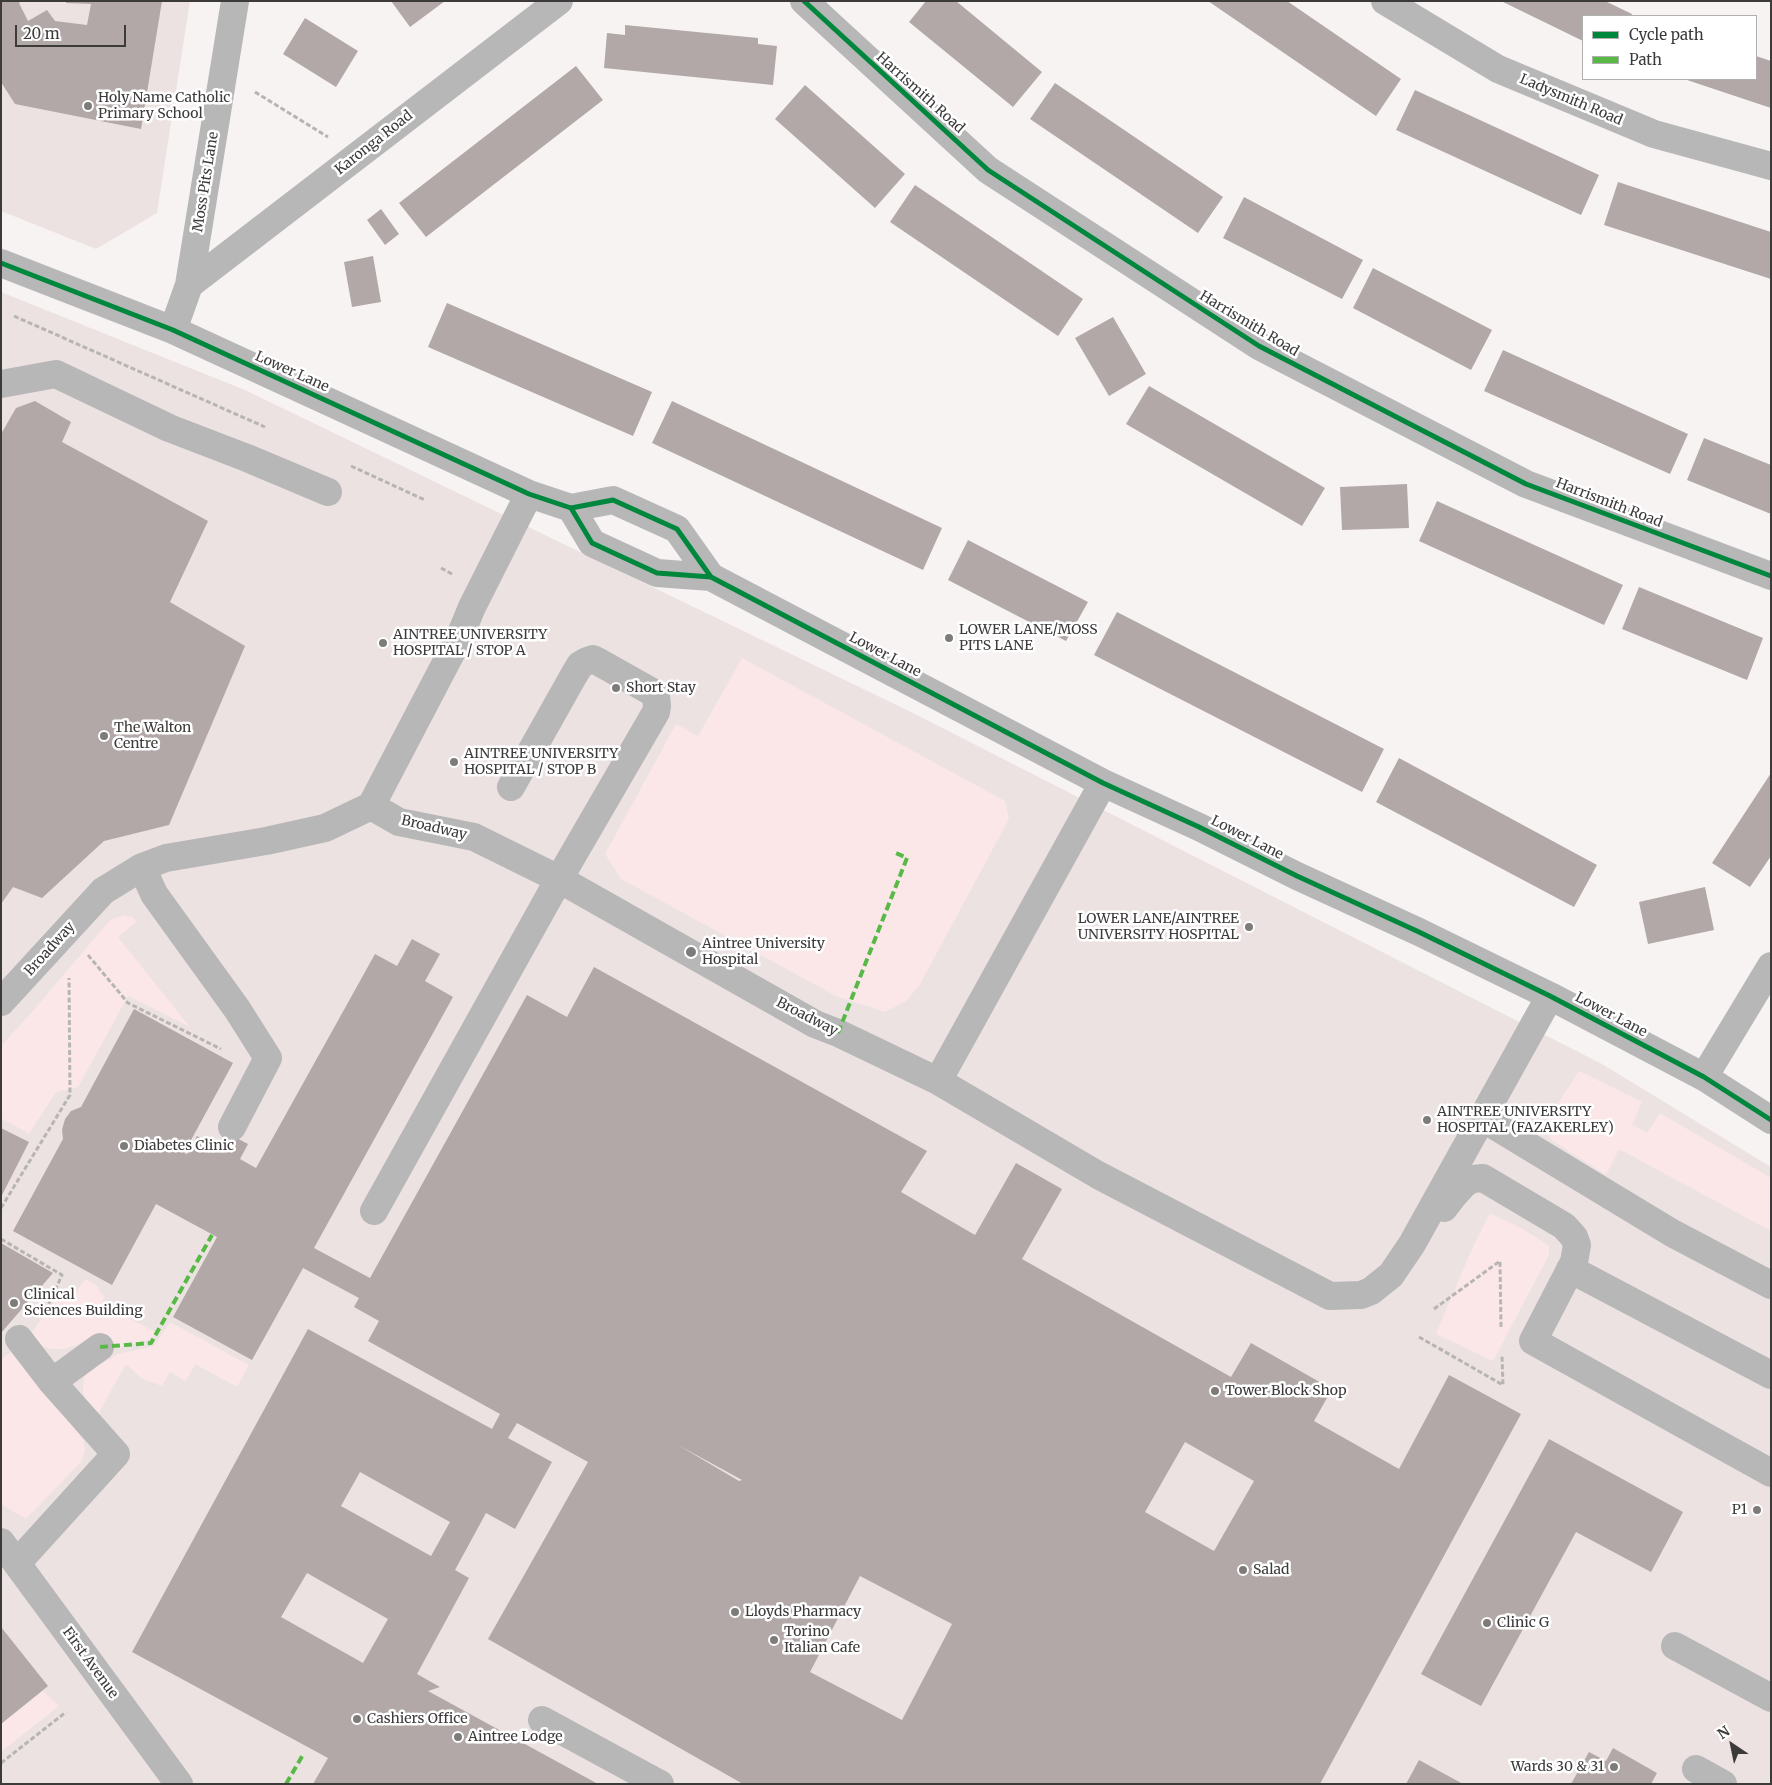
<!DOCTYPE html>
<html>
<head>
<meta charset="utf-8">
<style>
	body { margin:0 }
	#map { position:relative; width:1772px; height:1785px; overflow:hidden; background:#f8f3f3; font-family:Merriweather,serif }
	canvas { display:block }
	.frame { position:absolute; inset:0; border:2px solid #3d3a3a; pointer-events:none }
	.legend { position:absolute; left:1582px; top:15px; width:175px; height:65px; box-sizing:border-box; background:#fff; border:1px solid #b1b0b0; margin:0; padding:6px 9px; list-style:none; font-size:15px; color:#3d3a3a }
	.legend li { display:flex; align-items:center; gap:10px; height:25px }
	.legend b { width:25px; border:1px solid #b1b0b0 }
	.north { position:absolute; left:1707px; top:1720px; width:50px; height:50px; -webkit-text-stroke:4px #fff; paint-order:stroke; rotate:326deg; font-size:14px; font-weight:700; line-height:20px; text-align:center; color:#3d3a3a }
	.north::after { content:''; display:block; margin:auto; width:18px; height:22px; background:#3d3a3a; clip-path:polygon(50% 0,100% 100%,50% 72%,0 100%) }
	.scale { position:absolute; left:15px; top:25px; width:111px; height:22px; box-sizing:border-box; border:2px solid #3d3a3a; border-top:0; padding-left:6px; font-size:15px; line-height:18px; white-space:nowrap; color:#3d3a3a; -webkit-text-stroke:4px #fff; paint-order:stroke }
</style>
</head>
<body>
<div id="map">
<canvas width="1772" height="1785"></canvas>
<div class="frame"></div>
<ul class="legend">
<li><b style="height:6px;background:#00873e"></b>Cycle path</li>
<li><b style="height:6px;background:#58b947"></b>Path</li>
</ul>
<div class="north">N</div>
<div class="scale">20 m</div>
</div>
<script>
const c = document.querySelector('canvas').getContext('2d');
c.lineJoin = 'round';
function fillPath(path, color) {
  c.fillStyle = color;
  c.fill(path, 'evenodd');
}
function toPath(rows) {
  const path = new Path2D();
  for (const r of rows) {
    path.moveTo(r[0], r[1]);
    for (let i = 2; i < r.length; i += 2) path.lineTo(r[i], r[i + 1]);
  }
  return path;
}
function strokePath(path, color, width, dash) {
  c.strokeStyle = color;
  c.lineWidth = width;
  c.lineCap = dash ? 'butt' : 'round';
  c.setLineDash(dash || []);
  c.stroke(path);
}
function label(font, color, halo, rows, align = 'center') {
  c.font = font + ' Merriweather,serif';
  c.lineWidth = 5;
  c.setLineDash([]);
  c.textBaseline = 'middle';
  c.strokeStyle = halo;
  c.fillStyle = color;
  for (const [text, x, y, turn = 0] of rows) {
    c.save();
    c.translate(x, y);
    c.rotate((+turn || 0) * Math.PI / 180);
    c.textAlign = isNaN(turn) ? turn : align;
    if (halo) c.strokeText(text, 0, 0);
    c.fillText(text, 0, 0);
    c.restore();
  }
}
fillPath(toPath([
	[1,1,190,1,157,213,96,249,1,211],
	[1,292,245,390,911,712,1602,1064,1771,1167,1771,1784,1,1784]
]), '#ede2e2');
fillPath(toPath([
	[742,658,1005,801,1009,819,919,986,906,1001,885,1012,836,996,621,879,605,854,676,724,698,736],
	[124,915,134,918,136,922,118,937,190,1027,128,996,78,1087,56,1092,29,1134,1,1118,1,1046,32,1012,110,920],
	[1579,1071,1642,1102,1632,1125,1647,1133,1660,1113,1771,1178,1771,1231,1619,1149,1606,1175,1553,1141,1548,1135,1545,1123],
	[1490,1213,1523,1229,1549,1246,1549,1255,1493,1361,1436,1334,1470,1253],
	[85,1279,99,1287,98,1290,105,1297,102,1301,125,1313,124,1316,156,1332,151,1339,111,1350,99,1333,77,1345,65,1349,51,1349,39,1346,27,1339,62,1290,73,1297],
	[170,1322,249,1365,237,1387,195,1364,186,1381,170,1372,162,1386,141,1378,126,1364,97,1416,84,1399,83,1390,84,1378,89,1368,99,1358,103,1363,118,1354,154,1346],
	[11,1352,74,1428,83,1440,85,1451,81,1462,26,1519,1,1504,1,1360],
	[43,1691,59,1706,1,1752,1,1724]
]), '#fbe7e8');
fillPath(toPath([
	[1,1,21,1,19,3,28,21,47,10,55,21,87,25,91,4,66,3,66,1,162,1,141,129,15,104,1,82],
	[391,1,445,1,410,27],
	[926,1,956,1,1042,72,1013,107,909,22],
	[1208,1,1287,1,1401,79,1376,116],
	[1501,1,1605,1,1632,14,1631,16,1583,16,1583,41],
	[305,18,358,51,336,87,283,54],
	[625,25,758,38,758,44,777,46,773,85,604,68,607,33,625,35],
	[1756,56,1771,61,1771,108,1684,79,1756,79],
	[576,66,603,100,426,237,399,203],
	[1055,83,1223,197,1198,233,1030,119],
	[805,85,905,174,875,208,775,119],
	[1415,90,1599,175,1581,215,1396,130],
	[1618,182,1771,232,1771,279,1604,225],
	[915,185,1083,299,1058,336,890,222],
	[1244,197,1363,260,1342,299,1223,238],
	[381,209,399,234,385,245,367,220],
	[373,256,381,302,352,307,344,262],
	[1373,268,1492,330,1471,370,1353,308],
	[447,303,652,392,633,436,428,347],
	[1113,317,1146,374,1109,396,1075,338],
	[1503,350,1688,434,1670,474,1484,391],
	[1149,386,1325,488,1302,526,1126,424],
	[35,401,71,422,62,442,208,521,170,602,245,646,169,825,104,841,42,898,13,887,1,904,1,434,16,408],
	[672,401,942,528,923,570,652,443],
	[1704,438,1771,465,1771,514,1687,480],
	[1407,484,1409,528,1342,530,1340,487],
	[1437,501,1623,585,1604,625,1419,541],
	[968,540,1088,602,1066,641,948,580],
	[1639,587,1763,638,1747,680,1622,629],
	[1117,612,1384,749,1362,792,1094,655],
	[1399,758,1597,865,1574,907,1376,802],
	[1771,773,1771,856,1750,887,1712,863],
	[1705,887,1714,930,1648,944,1639,902],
	[412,939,440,954,425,981,453,997,314,1248,370,1278,527,995,567,1017,594,967,927,1151,901,1192,975,1235,1016,1163,1062,1189,1022,1259,1231,1377,1251,1343,1332,1389,1314,1421,1399,1469,1449,1375,1521,1414,1320,1784,743,1784,488,1639,588,1462,517,1423,508,1438,552,1462,515,1529,486,1513,455,1570,469,1578,417,1674,440,1687,428,1691,598,1784,313,1784,328,1758,132,1652,308,1329,492,1429,500,1414,368,1341,379,1321,354,1307,359,1298,303,1268,252,1360,173,1317,217,1237,156,1204,112,1285,13,1231,63,1139,62,1130,65,1119,71,1111,81,1107,134,1009,233,1063,184,1153,187,1154,197,1136,218,1148,227,1133,248,1144,240,1159,256,1168,375,954,397,966],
	[1185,1442,1254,1481,1214,1551,1145,1512],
	[678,1445,742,1480,739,1481],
	[360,1472,450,1522,431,1556,341,1506],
	[307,1573,388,1619,363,1663,281,1617],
	[860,1576,952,1624,902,1720,810,1672],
	[1,1128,29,1142,1,1197],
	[1,1243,53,1273,1,1333],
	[1549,1439,1683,1512,1651,1572,1576,1532,1481,1706,1421,1674],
	[1,1627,48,1686,1,1724],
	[1613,1748,1657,1773,1651,1784,1571,1784,1589,1752,1606,1761],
	[1419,1760,1463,1784,1406,1784]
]), '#b2a8a8');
strokePath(toPath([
	[255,92,328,137],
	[14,316,265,427],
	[351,466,425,500],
	[441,568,452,574],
	[88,955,128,1003,221,1049],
	[1,1208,70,1095,69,978],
	[1,1239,62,1275,49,1303,40,1314],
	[1434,1309,1500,1261,1501,1327],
	[1419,1337,1503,1385,1502,1356],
	[1,1763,66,1712]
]), '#b7b4b4', 3, [5, 2.5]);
strokePath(toPath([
	[804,1,988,170,1259,346,1526,484,1771,576],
	[1385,1,1498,69,1654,134,1771,166],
	[1,263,173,330,529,494,571,508,613,500,677,529,711,577],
	[189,285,559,1],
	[173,330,189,285,235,1],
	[1,384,56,374,169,428,247,458,328,492],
	[571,508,592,543,657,573,711,577,1103,783,1199,827,1297,876,1419,932,1550,996,1704,1077,1771,1120],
	[371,806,399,822,474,837,559,879,815,1024,838,1033,938,1081,1098,1175,1330,1296,1361,1295,1371,1291,1391,1275,1412,1244,1550,996],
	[142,867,154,894,237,1009,268,1058,232,1127],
	[1,1002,103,891,142,867,166,858,266,841,325,828,371,806,460,636,472,607,529,494],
	[1704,1077,1771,966],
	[938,1081,1103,783],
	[1482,1118,1672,1233,1771,1285],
	[1444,1208,1454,1195,1465,1183,1473,1179,1483,1178,1564,1226,1574,1237,1577,1245,1574,1262,1533,1341,1771,1473],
	[374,1211,559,879,656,712,657,706,656,696,652,692,597,661,593,659,587,661,580,665,574,675,511,787],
	[1570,1269,1771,1375],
	[52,1382,100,1347],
	[1,1542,179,1784],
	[17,1563,116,1454,52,1382,19,1339],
	[1675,1646,1771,1698],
	[542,1720,660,1784],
	[1696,1769,1723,1784]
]), '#b8b7b7', 28);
strokePath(toPath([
	[838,1033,907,858,896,853],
	[100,1347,151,1343,212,1235],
	[286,1784,304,1753]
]), '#58b947', 4, [8, 4]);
strokePath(toPath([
	[804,1,988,170,1259,346,1526,484,1771,576],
	[1,263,173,330,529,494,571,508,613,500,677,529,711,577],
	[571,508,592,543,657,573,711,577,1103,783,1199,827,1297,876,1419,932,1550,996,1704,1077,1771,1120]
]), '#00873e', 5);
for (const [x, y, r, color] of [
	[88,106,5,"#7e7b7b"],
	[949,638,5,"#7e7b7b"],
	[383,643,5,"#7e7b7b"],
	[616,688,5,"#7e7b7b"],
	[104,736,5,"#7e7b7b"],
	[454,762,5,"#7e7b7b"],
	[1249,927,5,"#7e7b7b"],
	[691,952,6,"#7e7b7b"],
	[1427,1120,5,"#7e7b7b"],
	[124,1146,5,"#7e7b7b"],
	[14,1303,5,"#7e7b7b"],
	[1215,1391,5,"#7e7b7b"],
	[1757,1510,5,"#7e7b7b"],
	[1243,1570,5,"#7e7b7b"],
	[735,1612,5,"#7e7b7b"],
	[1487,1623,5,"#7e7b7b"],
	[774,1640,5,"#7e7b7b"],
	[357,1719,5,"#7e7b7b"],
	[458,1737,5,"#7e7b7b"],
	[1614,1767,5,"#7e7b7b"]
]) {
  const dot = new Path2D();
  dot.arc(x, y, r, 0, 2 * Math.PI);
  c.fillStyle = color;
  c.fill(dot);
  strokePath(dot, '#fff', 2);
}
label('14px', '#3d3a3a', '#fff', [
	["Harrismith Road",920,93,42],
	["Ladysmith Road",1571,100,23],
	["Karonga Road",374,143,-38],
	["Moss Pits Lane",206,182,-81],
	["Harrismith Road",1249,324,31],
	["Lower Lane",292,372,24],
	["Harrismith Road",1609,503,21],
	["Lower Lane",885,655,28],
	["Broadway",434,828,13],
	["Lower Lane",1247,838,27],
	["Broadway",50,949,-48],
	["Lower Lane",1611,1015,28],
	["Broadway",807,1017,27],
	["First Avenue",90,1663,54]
]);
label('14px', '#3d3a3a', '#fff', [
	["Holy Name Catholic",98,98],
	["Primary School",98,114],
	["LOWER LANE/MOSS",959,630],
	["PITS LANE",959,646],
	["AINTREE UNIVERSITY",393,635],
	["HOSPITAL / STOP A",393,651],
	["Short Stay",626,688],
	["The Walton",114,728],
	["Centre",114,744],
	["AINTREE UNIVERSITY",464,754],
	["HOSPITAL / STOP B",464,770],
	["LOWER LANE/AINTREE",1239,919,"right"],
	["UNIVERSITY HOSPITAL",1239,935,"right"],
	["Aintree University",702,944],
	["Hospital",702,960],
	["AINTREE UNIVERSITY",1437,1112],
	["HOSPITAL (FAZAKERLEY)",1437,1128],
	["Diabetes Clinic",134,1146],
	["Clinical",24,1295],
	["Sciences Building",24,1311],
	["Tower Block Shop",1225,1391],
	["P1",1747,1510,"right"],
	["Salad",1253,1570],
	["Lloyds Pharmacy",745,1612],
	["Clinic G",1497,1623],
	["Torino",784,1632],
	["Italian Cafe",784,1648],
	["Cashiers Office",367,1719],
	["Aintree Lodge",468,1737],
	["Wards 30 & 31",1604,1767,"right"]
], 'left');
</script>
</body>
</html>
